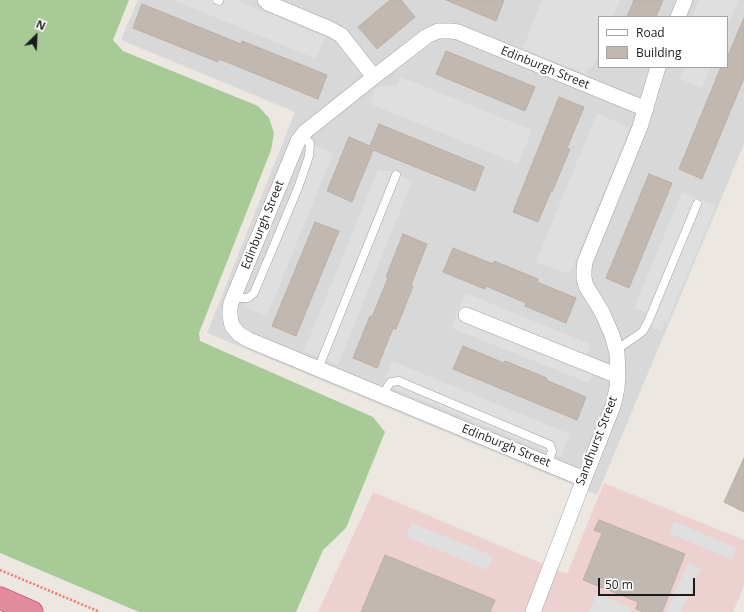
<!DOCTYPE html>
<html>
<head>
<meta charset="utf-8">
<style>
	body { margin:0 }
	#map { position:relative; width:744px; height:612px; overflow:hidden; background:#ece8e1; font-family:"Open Sans",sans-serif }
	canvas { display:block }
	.legend { position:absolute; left:598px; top:16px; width:130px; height:52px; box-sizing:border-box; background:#fff; border:1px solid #a4a4a4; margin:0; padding:5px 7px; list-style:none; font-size:12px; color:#1b1b1b }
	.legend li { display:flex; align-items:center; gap:8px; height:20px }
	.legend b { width:20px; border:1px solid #a4a4a4 }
	.north { position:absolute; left:16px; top:16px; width:40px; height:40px; -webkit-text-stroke:3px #fff; paint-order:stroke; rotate:24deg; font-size:11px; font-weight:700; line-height:16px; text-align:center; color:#1b1b1b }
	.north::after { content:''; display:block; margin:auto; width:14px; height:18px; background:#1b1b1b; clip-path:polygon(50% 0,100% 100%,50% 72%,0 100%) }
	.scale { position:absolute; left:598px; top:578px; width:97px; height:18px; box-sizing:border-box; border:2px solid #1b1b1b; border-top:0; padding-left:5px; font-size:12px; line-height:14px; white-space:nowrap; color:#1b1b1b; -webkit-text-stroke:3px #fff; paint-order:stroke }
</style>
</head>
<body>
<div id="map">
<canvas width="744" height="612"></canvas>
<ul class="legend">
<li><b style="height:5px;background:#fff"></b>Road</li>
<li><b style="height:11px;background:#c1b8b1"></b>Building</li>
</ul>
<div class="north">N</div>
<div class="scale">50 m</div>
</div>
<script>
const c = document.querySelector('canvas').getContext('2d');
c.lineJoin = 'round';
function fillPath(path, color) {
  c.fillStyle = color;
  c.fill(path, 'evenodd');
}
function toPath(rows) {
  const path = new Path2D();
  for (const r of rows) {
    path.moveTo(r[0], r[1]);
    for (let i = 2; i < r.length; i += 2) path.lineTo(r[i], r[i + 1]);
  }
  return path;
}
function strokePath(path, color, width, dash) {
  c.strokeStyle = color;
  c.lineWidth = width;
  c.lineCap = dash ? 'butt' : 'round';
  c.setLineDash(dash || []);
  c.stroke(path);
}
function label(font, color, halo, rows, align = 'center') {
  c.font = font + ' "Open Sans",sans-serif';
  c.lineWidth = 4;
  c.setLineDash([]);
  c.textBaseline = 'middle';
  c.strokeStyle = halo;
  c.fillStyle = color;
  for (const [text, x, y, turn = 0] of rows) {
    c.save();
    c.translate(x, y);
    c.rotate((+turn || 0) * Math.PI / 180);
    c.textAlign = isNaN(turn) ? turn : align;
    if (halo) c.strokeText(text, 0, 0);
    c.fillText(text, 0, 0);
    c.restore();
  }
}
fillPath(toPath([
	[138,0,744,0,744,144,597,495,207,333,295,112,121,40],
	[599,17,727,17,727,67,599,67]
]), '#d9d8d8');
fillPath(toPath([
	[604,483,744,540,744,586,733,612,318,612,373,492,567,574]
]), '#edd1d0');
fillPath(toPath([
	[0,0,129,0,113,40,123,51,258,106,269,118,274,133,271,150,199,333,200,341,373,417,385,432,346,528,323,550,296,612,139,612,0,553]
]), '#a7ca97');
fillPath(toPath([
	[173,0,238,0,238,1,325,37,316,59],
	[542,0,620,0,613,17,599,17,599,53,594,65,587,69,585,74,523,48],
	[699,0,738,0,727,28,727,17,692,17],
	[685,67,711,67,702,88,680,79],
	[401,77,532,130,518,164,370,104,376,87,397,85],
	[597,113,630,128,570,274,536,262],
	[310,144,333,153,267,316,244,307],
	[378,170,389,171,403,176,412,182,338,365,304,351],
	[682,192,716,206,667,322,665,321,661,331,642,323,646,313,634,308],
	[465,293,590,344,586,356,598,362,589,383,451,328],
	[392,361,570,434,561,457,383,384],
	[674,521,737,548,732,560,669,533],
	[412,523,493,556,487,570,406,537],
	[688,563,701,568,681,612,666,612],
	[597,593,631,608,630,612,589,612]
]), '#dfdfdf');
const building = toPath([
	[390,0,401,0,415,17,377,49,358,27,390,0],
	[446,0,504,0,496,21,446,0],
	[634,0,663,0,656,17,627,17,634,0],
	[142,4,241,44,242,41,327,75,318,99,219,59,218,62,133,28,142,4],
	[744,18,744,78,702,179,679,169,721,67,727,67,727,58,744,18],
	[446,51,535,87,525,111,436,74,446,51],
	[559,97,584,107,567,148,570,149,552,192,551,191,538,222,513,212,559,97],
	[379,124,484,167,475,191,373,150,352,202,327,191,349,137,370,146,379,124],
	[649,174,672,183,629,288,606,278,649,174],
	[315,222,339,231,296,336,272,326,315,222],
	[403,234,427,244,411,285,413,286,396,329,393,328,377,368,353,358,370,316,372,317,388,278,386,277,403,234],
	[453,248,493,264,494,261,538,279,537,282,576,298,566,323,525,306,526,303,486,286,485,289,443,272,453,248],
	[463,346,504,363,505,361,547,378,546,380,586,397,577,420,453,369,463,346],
	[744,458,744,512,724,502,744,458],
	[599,520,685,554,662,612,643,612,636,609,638,602,583,580,602,533,594,530,599,520],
	[385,555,495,600,490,612,361,612,385,555]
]);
fillPath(building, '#c1b8b1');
strokePath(building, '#bdafa4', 1);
const service = toPath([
	[217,0,219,1],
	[234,295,242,298,248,298,254,293,298,188,309,156,310,143,301,136],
	[616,350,638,335,643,331,648,322,697,204],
	[318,369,396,175],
	[383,396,389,384,391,382,399,381,403,383,550,445,552,451,548,464]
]);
const minor = toPath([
	[265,0,268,3,330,29,341,35,374,77],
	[678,17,685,0],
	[466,315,618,376],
	[584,479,249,340,239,334,232,326,230,316,230,309,231,303,298,141,306,131,374,77,427,36,438,31,451,31,458,32,646,109],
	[533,612,584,479,613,406,617,388,618,376,617,353,612,335,602,312,586,286,584,278,584,269,585,262,640,127,658,67]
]);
const motorway = toPath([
	[0,598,32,612]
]);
strokePath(service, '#a2a2a2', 9);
strokePath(minor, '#a2a2a2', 16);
strokePath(motorway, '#cd2b66', 23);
strokePath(toPath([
	[0,570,100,612]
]), '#f3776c', 2.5, [2, 2]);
strokePath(service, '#fff', 8);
strokePath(minor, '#fff', 15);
strokePath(motorway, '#e18b9d', 22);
label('12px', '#1b1b1b', '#fff', [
	["Edinburgh Street",545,68,22],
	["Edinburgh Street",263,225,-68],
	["Sandhurst Street",597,441,-69],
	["Edinburgh Street",506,446,22]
]);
</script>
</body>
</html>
